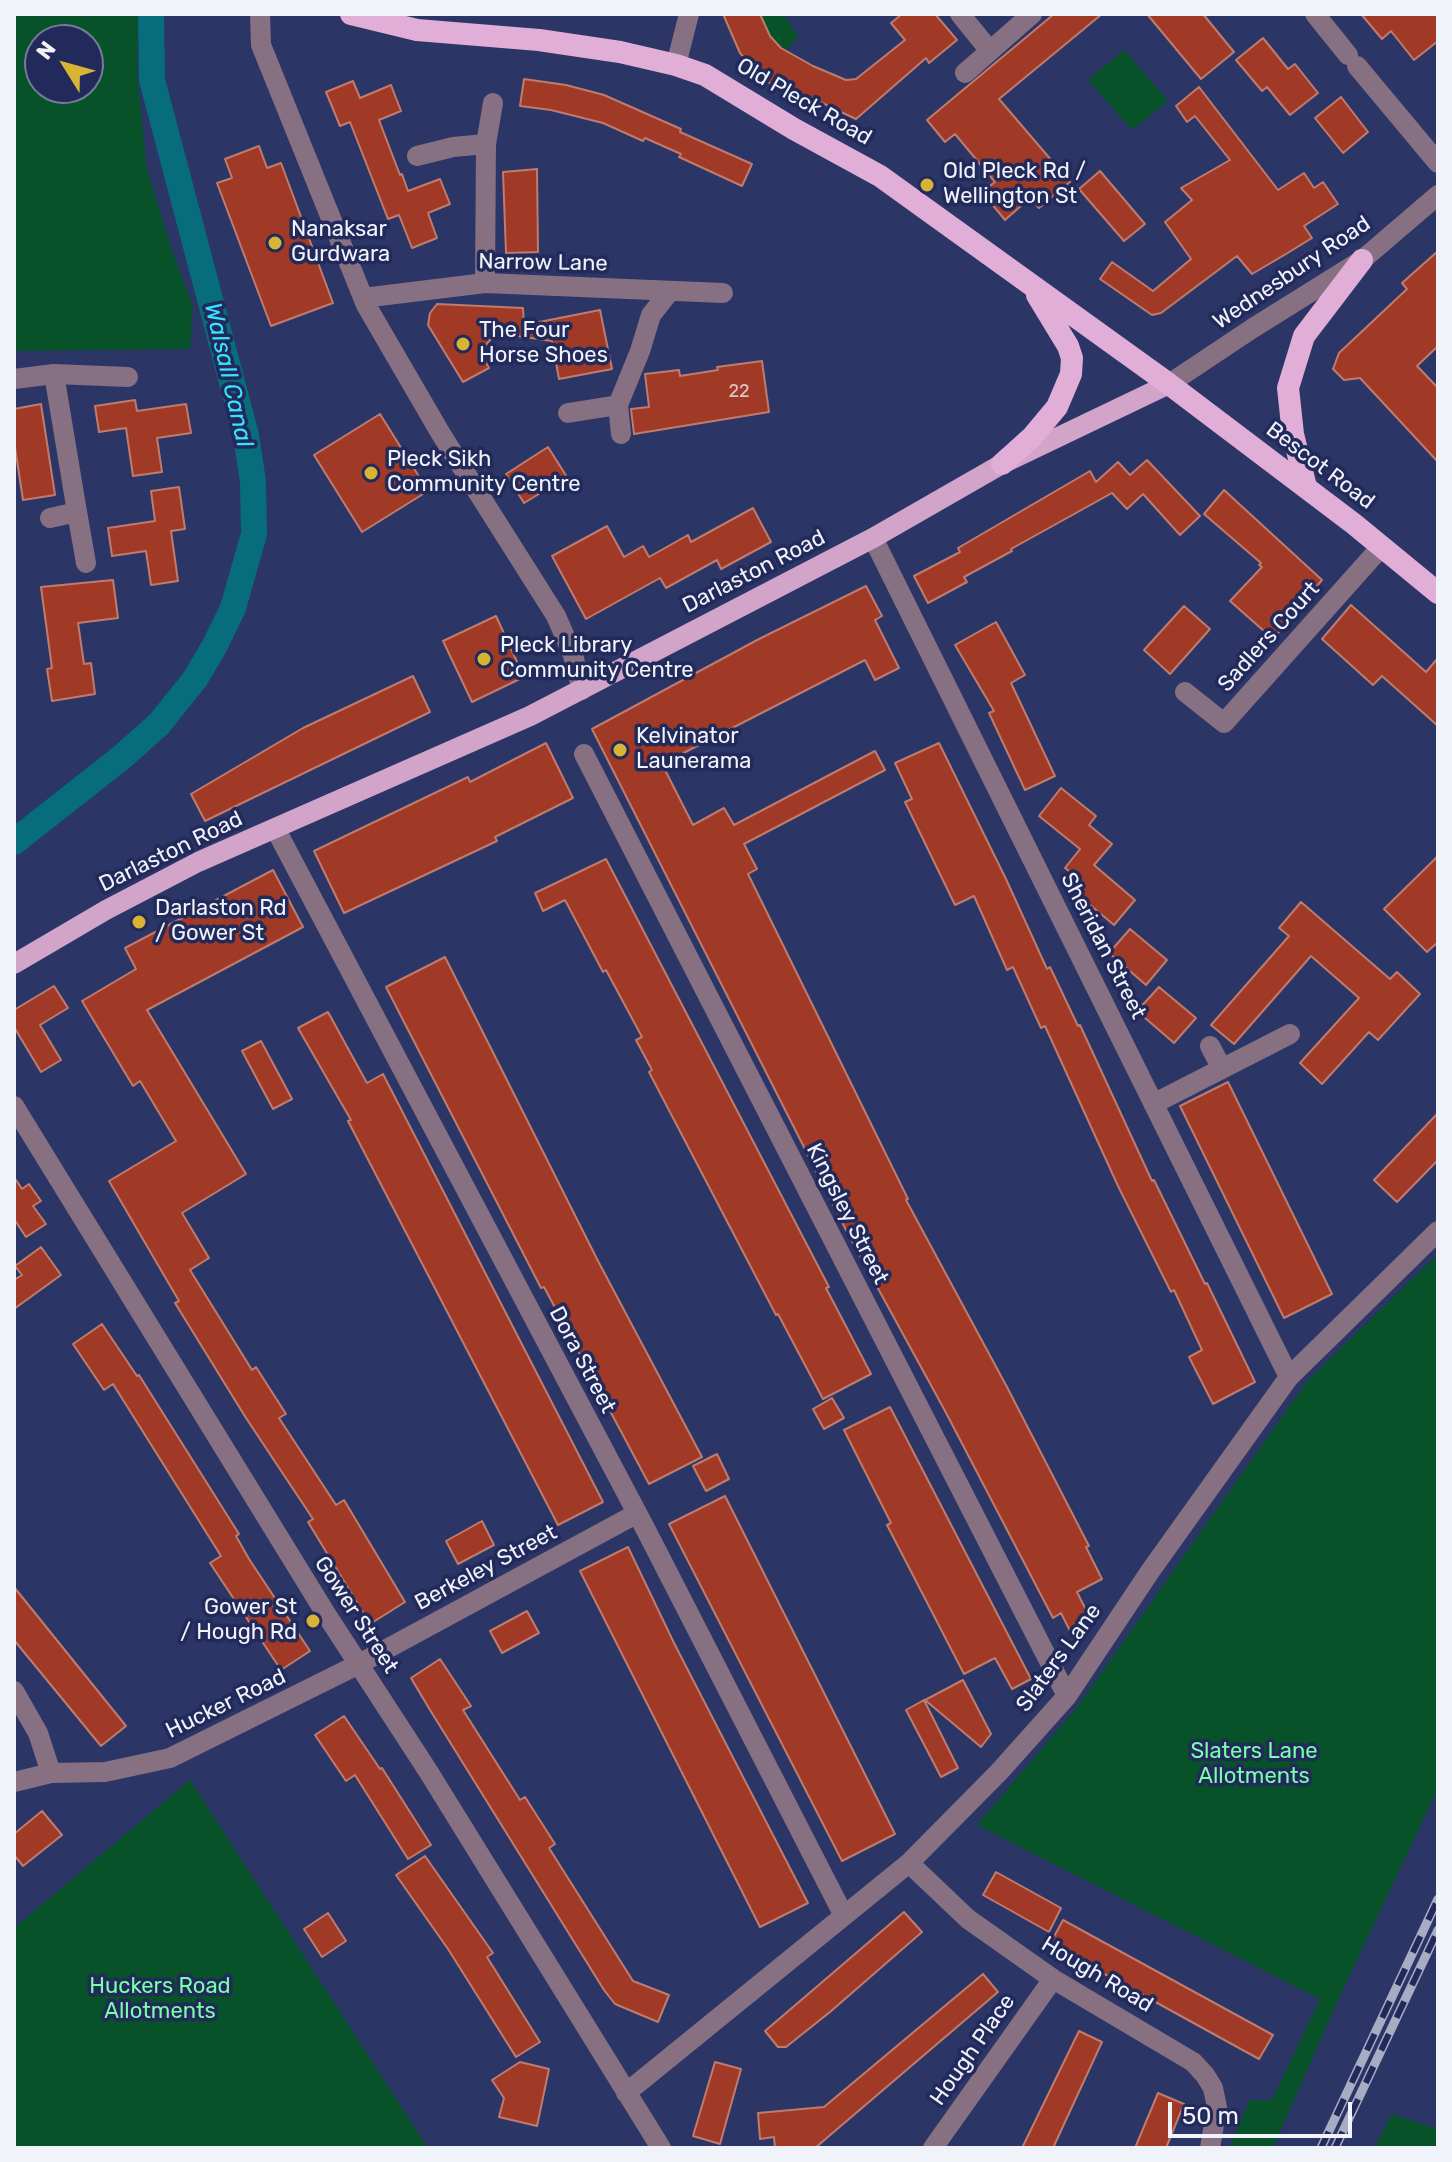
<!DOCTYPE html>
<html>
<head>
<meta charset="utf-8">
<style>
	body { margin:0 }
	#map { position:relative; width:1452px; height:2162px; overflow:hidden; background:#2b3566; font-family:Rubik,sans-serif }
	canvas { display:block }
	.frame { position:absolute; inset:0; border:16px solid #f1f3fa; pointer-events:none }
	.north { position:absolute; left:24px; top:24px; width:80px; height:80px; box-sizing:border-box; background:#212a5a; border:2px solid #747a9a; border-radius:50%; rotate:307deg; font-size:22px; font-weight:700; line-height:32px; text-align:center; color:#f1f3fa }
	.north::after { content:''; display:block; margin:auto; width:28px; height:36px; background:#d8b434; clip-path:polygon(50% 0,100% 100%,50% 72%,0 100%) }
	.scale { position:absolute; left:1168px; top:2102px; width:184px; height:36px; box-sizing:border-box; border:4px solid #f1f3fa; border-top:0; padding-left:10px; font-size:24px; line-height:28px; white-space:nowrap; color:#f1f3fa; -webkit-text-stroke:6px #212a5a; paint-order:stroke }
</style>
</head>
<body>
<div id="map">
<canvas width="1452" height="2162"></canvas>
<div class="frame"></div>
<div class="north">N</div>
<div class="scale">50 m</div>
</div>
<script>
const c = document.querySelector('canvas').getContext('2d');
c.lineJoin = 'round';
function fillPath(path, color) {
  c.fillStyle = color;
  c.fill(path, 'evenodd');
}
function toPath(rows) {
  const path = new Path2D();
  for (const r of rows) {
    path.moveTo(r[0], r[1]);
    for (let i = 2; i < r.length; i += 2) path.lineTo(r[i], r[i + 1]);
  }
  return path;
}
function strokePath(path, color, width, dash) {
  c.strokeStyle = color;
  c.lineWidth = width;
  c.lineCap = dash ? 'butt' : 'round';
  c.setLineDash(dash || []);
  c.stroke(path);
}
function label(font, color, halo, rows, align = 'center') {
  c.font = font + ' Rubik,sans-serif';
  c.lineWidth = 7;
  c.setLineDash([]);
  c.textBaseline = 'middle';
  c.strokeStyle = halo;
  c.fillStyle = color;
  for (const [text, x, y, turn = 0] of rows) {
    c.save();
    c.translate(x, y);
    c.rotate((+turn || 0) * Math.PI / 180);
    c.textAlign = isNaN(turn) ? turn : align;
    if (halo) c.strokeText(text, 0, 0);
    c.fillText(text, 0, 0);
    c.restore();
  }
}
fillPath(toPath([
	[14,14,138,14,137,73,147,170,175,259,193,306,190,349,14,351],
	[40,40,88,40,88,88,40,88],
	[768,14,783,14,798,36,786,51,770,36,762,20,761,16],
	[1124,50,1168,101,1132,130,1088,80],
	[1438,1254,1438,1788,1335,2007,1273,2148,1229,2148,1250,2100,1272,2100,1320,1999,977,1825,1078,1706,1308,1380],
	[190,1780,428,2148,14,2148,14,1928],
	[1392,2114,1438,2129,1438,2148,1374,2148]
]), '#085229');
strokePath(toPath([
	[14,842,122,757,159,724,195,679,214,647,233,608,254,534,253,482,246,435,152,80,151,14]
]), '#076c7c', 26);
const building = toPath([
	[723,14,760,14,770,36,781,48,813,66,846,80,856,79,905,40,891,23,902,14,935,14,957,40,929,63,926,58,856,119,807,96,805,99,781,91,761,77,740,53,723,14],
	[1054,14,1102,14,999,99,1070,182,1039,208,1030,198,1005,220,982,192,995,182,955,134,945,142,927,120,1054,14],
	[1147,14,1203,14,1234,52,1201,79,1147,14],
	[1361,14,1438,14,1438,41,1414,60,1391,31,1382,39,1361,14],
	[1263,38,1288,69,1295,64,1318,93,1290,115,1267,87,1262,91,1236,60,1263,38],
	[524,79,566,85,604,95,681,129,680,132,752,164,742,186,679,157,681,154,645,138,643,141,603,123,551,110,520,106,524,79],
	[353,81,360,98,391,85,401,111,379,120,400,175,402,174,408,191,440,179,450,204,428,213,437,238,412,248,399,215,388,219,350,122,340,126,326,92,353,81],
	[1199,87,1278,190,1304,173,1314,188,1323,182,1338,204,1304,226,1312,238,1286,254,1252,274,1237,256,1161,313,1152,315,1100,279,1112,262,1153,291,1191,259,1165,222,1192,200,1181,188,1230,160,1195,116,1187,122,1176,106,1199,87],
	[1341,97,1368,132,1343,153,1315,118,1341,97],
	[259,146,267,168,281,163,333,303,271,326,217,183,232,178,225,159,259,146],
	[537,169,538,252,506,253,503,172,537,169],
	[1100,171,1145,224,1124,241,1079,189,1100,171],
	[1438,251,1438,346,1417,366,1438,388,1438,462,1360,378,1344,380,1333,369,1339,353,1407,289,1402,283,1438,251],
	[437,304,523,308,524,325,600,310,612,369,559,379,552,341,496,333,480,352,489,368,463,382,428,325,430,313,437,304],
	[762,361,769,412,634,434,631,409,649,407,645,374,679,370,680,376,718,370,717,367,762,361],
	[135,400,137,411,186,404,191,433,157,438,162,472,133,476,126,428,99,432,95,406,135,400],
	[41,404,55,495,23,500,14,441,14,409,41,404],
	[380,414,428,491,362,532,314,455,380,414],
	[548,447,567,477,524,503,506,474,548,447],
	[1147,460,1200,516,1180,535,1143,494,1127,509,1112,493,1011,549,1012,551,964,577,967,582,928,603,914,576,960,552,958,548,1090,471,1096,482,1118,462,1130,475,1147,460],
	[179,487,185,529,171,531,178,581,151,585,146,551,112,556,108,528,155,521,151,491,179,487],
	[1224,490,1322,580,1273,639,1230,601,1262,567,1259,565,1261,563,1204,514,1224,490],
	[753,508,771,542,721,569,717,560,666,588,660,578,586,619,552,556,607,526,624,557,643,546,649,557,688,535,691,542,753,508],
	[113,580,118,618,78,623,84,664,91,663,95,694,52,701,47,669,52,668,41,587,113,580],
	[866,586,882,616,875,620,899,668,875,680,865,660,662,764,693,825,724,808,734,825,875,751,885,770,744,844,757,869,748,874,908,1199,906,1200,1007,1387,1089,1546,1086,1547,1102,1579,1077,1592,1092,1622,1071,1633,1061,1613,1053,1618,944,1409,846,1230,592,729,759,639,866,586],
	[1351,605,1426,672,1438,658,1438,726,1382,676,1373,685,1322,639,1351,605],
	[1184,606,1210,629,1170,674,1144,650,1184,606],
	[496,616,524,677,472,702,443,641,496,616],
	[996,622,1025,675,1011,683,1055,776,1025,790,989,713,994,711,955,645,996,622],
	[413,676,430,712,205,821,191,794,303,728,413,676],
	[546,743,573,798,495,837,497,841,344,913,314,851,468,777,470,782,546,743],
	[939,743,1006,879,1047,969,1050,967,1078,1026,1080,1025,1152,1181,1154,1180,1205,1284,1207,1283,1255,1382,1213,1404,1189,1357,1202,1350,1174,1290,1171,1292,1118,1186,1045,1026,1041,1028,1013,967,1007,970,974,896,955,905,905,802,912,799,895,763,939,743],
	[1061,788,1096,816,1089,825,1112,844,1094,865,1135,900,1114,925,1077,894,1085,884,1065,868,1080,849,1039,816,1061,788],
	[1438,856,1438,942,1427,952,1384,909,1438,856],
	[606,859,829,1287,826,1288,871,1374,823,1399,778,1314,776,1315,649,1072,652,1070,636,1040,642,1037,606,970,603,972,565,900,543,911,535,893,606,859],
	[273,870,303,927,147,1010,246,1174,182,1213,209,1258,190,1270,252,1370,256,1367,286,1414,279,1418,336,1505,344,1500,405,1602,370,1624,308,1522,313,1519,246,1418,175,1303,179,1301,109,1181,176,1141,140,1081,133,1086,82,1001,136,969,125,948,273,870],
	[1301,902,1390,979,1397,972,1420,994,1378,1040,1369,1032,1322,1084,1300,1063,1359,998,1311,956,1234,1044,1211,1025,1289,936,1279,928,1301,902],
	[1130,929,1167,960,1146,985,1109,953,1130,929],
	[445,957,597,1259,702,1457,649,1484,544,1287,541,1288,386,987,445,957],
	[54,986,68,1008,40,1025,61,1060,41,1072,14,1027,14,1010,54,986],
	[1159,987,1196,1018,1174,1043,1137,1011,1159,987],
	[328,1012,367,1083,383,1074,603,1502,558,1525,348,1121,351,1120,298,1028,328,1012],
	[261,1041,292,1099,273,1109,242,1051,261,1041],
	[1228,1082,1332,1294,1284,1318,1180,1106,1228,1082],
	[1438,1113,1438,1160,1397,1202,1374,1180,1438,1113],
	[14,1177,22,1189,29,1184,41,1201,33,1206,46,1224,26,1237,14,1219,14,1177],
	[41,1247,61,1275,14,1309,14,1280,22,1275,15,1266,41,1247],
	[102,1324,137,1376,139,1375,239,1534,236,1536,249,1559,310,1651,281,1670,210,1563,221,1556,113,1384,104,1390,73,1344,102,1324],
	[832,1398,844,1418,824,1429,813,1409,832,1398],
	[890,1407,1031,1679,1012,1689,995,1658,964,1674,887,1525,891,1523,844,1430,890,1407],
	[717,1454,729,1479,706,1491,693,1466,717,1454],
	[725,1496,895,1834,842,1861,669,1524,725,1496],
	[482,1521,494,1545,458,1564,446,1541,482,1521],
	[628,1547,674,1643,808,1903,760,1927,580,1571,628,1547],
	[14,1587,126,1726,101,1746,14,1640,14,1587],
	[527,1611,539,1633,502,1653,490,1631,527,1611],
	[440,1659,471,1706,463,1710,520,1800,525,1797,555,1844,549,1848,633,1981,669,1995,658,2022,615,2004,604,1990,430,1710,411,1678,440,1659],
	[963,1680,991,1734,981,1747,925,1700,963,1680],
	[924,1700,958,1768,941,1777,906,1710,924,1700],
	[344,1716,380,1769,382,1768,431,1845,408,1859,355,1775,346,1781,315,1735,344,1716],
	[42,1811,62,1835,23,1866,14,1855,14,1834,42,1811],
	[425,1856,493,1953,487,1957,540,2042,516,2057,448,1949,396,1875,425,1856],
	[996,1872,1061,1908,1049,1932,983,1895,996,1872],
	[904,1912,922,1932,830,2012,786,2047,778,2047,765,2031,904,1912],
	[328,1913,346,1941,322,1957,304,1929,328,1913],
	[1063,1920,1273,2035,1259,2059,1050,1944,1063,1920],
	[983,1974,998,1992,815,2148,775,2148,774,2137,760,2139,758,2113,824,2107,983,1974],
	[1079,2031,1102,2042,1053,2148,1022,2148,1079,2031],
	[520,2062,549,2069,537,2126,499,2117,504,2098,492,2080,520,2062],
	[715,2062,741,2069,720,2144,693,2136,715,2062],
	[1158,2093,1184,2104,1166,2148,1135,2148,1158,2093]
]);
fillPath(building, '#a03a27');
strokePath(building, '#bf7c6e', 2);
strokePath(toPath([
	[260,14,261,45,366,305,441,434,556,616,573,655,582,690],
	[960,14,990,51],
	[1315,14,1348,55],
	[676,65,689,14],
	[1357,66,1438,163],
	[965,73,1032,14],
	[417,156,453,147,486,144],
	[485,283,486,144,493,103],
	[363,298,485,283,723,293],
	[14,379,54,374,128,377],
	[568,413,618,405],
	[621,434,618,405,640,351,651,315,670,291],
	[77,512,86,563],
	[50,518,77,512,54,374],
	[873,538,1289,1377],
	[1185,692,1224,723,1382,546],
	[584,754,1067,1696],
	[275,828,646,1530,844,1916],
	[1210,1046,1222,1069],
	[1155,1103,1290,1034],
	[14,1106,326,1614,428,1771,661,2148],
	[14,1691,38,1733,51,1773],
	[14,1782,51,1773,105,1772,170,1758,359,1664,636,1514],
	[909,1863,968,1919,1053,1979,1193,2062,1205,2075,1213,2088,1217,2107,1210,2148],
	[626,2093,909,1863,999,1772,1067,1696,1151,1570,1289,1377,1438,1231],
	[933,2148,1053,1979]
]), '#867082', 20);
strokePath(toPath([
	[1169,384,1253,328,1362,260,1438,195]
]), '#867082', 20);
strokePath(toPath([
	[14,964,106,910,198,862,530,716,873,538,1002,464,1169,384]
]), '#d2a4ca', 20);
strokePath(toPath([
	[351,14,417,30,539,40,620,52,676,65,705,75,794,129,880,176,1169,384,1354,524,1438,593],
	[1002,464,1032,437,1057,407,1071,374,1072,358,1068,346,1037,295],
	[1306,487,1293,434,1288,388,1304,336,1362,260]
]), '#e1aed8', 22);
const rail = toPath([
	[1321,2148,1438,1899],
	[1335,2148,1438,1930]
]);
strokePath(rail, '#a7acc3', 9);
strokePath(rail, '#212a5a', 6, [18]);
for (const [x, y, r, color] of [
	[927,185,8,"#d8b434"],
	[275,243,8,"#d8b434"],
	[463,344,8,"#d8b434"],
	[371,473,8,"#d8b434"],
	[484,659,8,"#d8b434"],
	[620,750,8,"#d8b434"],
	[139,922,8,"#d8b434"],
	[313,1621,8,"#d8b434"]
]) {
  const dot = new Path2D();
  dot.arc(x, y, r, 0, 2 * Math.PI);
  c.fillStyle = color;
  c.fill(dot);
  strokePath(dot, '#212a5a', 3);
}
label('18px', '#ddc5c5', null, [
	["22",739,392]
]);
label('22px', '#f1f3fa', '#212a5a', [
	["Old Pleck Road",804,102,30],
	["Narrow Lane",543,263,1],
	["Wednesbury Road",1292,273,-34],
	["Bescot Road",1320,466,37],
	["Darlaston Road",754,572,-27],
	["Sadlers Court",1269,637,-48],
	["Darlaston Road",171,852,-26],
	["Sheridan Street",1103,946,63],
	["Kingsley Street",847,1214,63],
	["Dora Street",582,1360,62],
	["Berkeley Street",486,1568,-28],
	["Gower Street",356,1615,57],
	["Slaters Lane",1059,1658,-54],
	["Hucker Road",226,1704,-26],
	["Hough Road",1097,1975,31],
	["Hough Place",973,2050,-55]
]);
label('22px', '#f1f3fa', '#212a5a', [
	["Old Pleck Rd /",943,172],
	["Wellington St",943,197],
	["Nanaksar",291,230],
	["Gurdwara",291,255],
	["The Four",479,331],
	["Horse Shoes",479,356],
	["Pleck Sikh",387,460],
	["Community Centre",387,485],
	["Pleck Library",500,646],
	["Community Centre",500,671],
	["Kelvinator",636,737],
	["Launerama",636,762],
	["Darlaston Rd",155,909],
	["/ Gower St",155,934],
	["Gower St",297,1608,"right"],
	["/ Hough Rd",297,1633,"right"]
], 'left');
label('22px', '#7affa7', '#212a5a', [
	["Slaters Lane",1254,1752],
	["Allotments",1254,1777],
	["Huckers Road",160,1987],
	["Allotments",160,2012]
]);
label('italic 24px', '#38e1fe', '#212a5a', [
	["Walsall Canal",228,375,77]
]);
</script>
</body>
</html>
